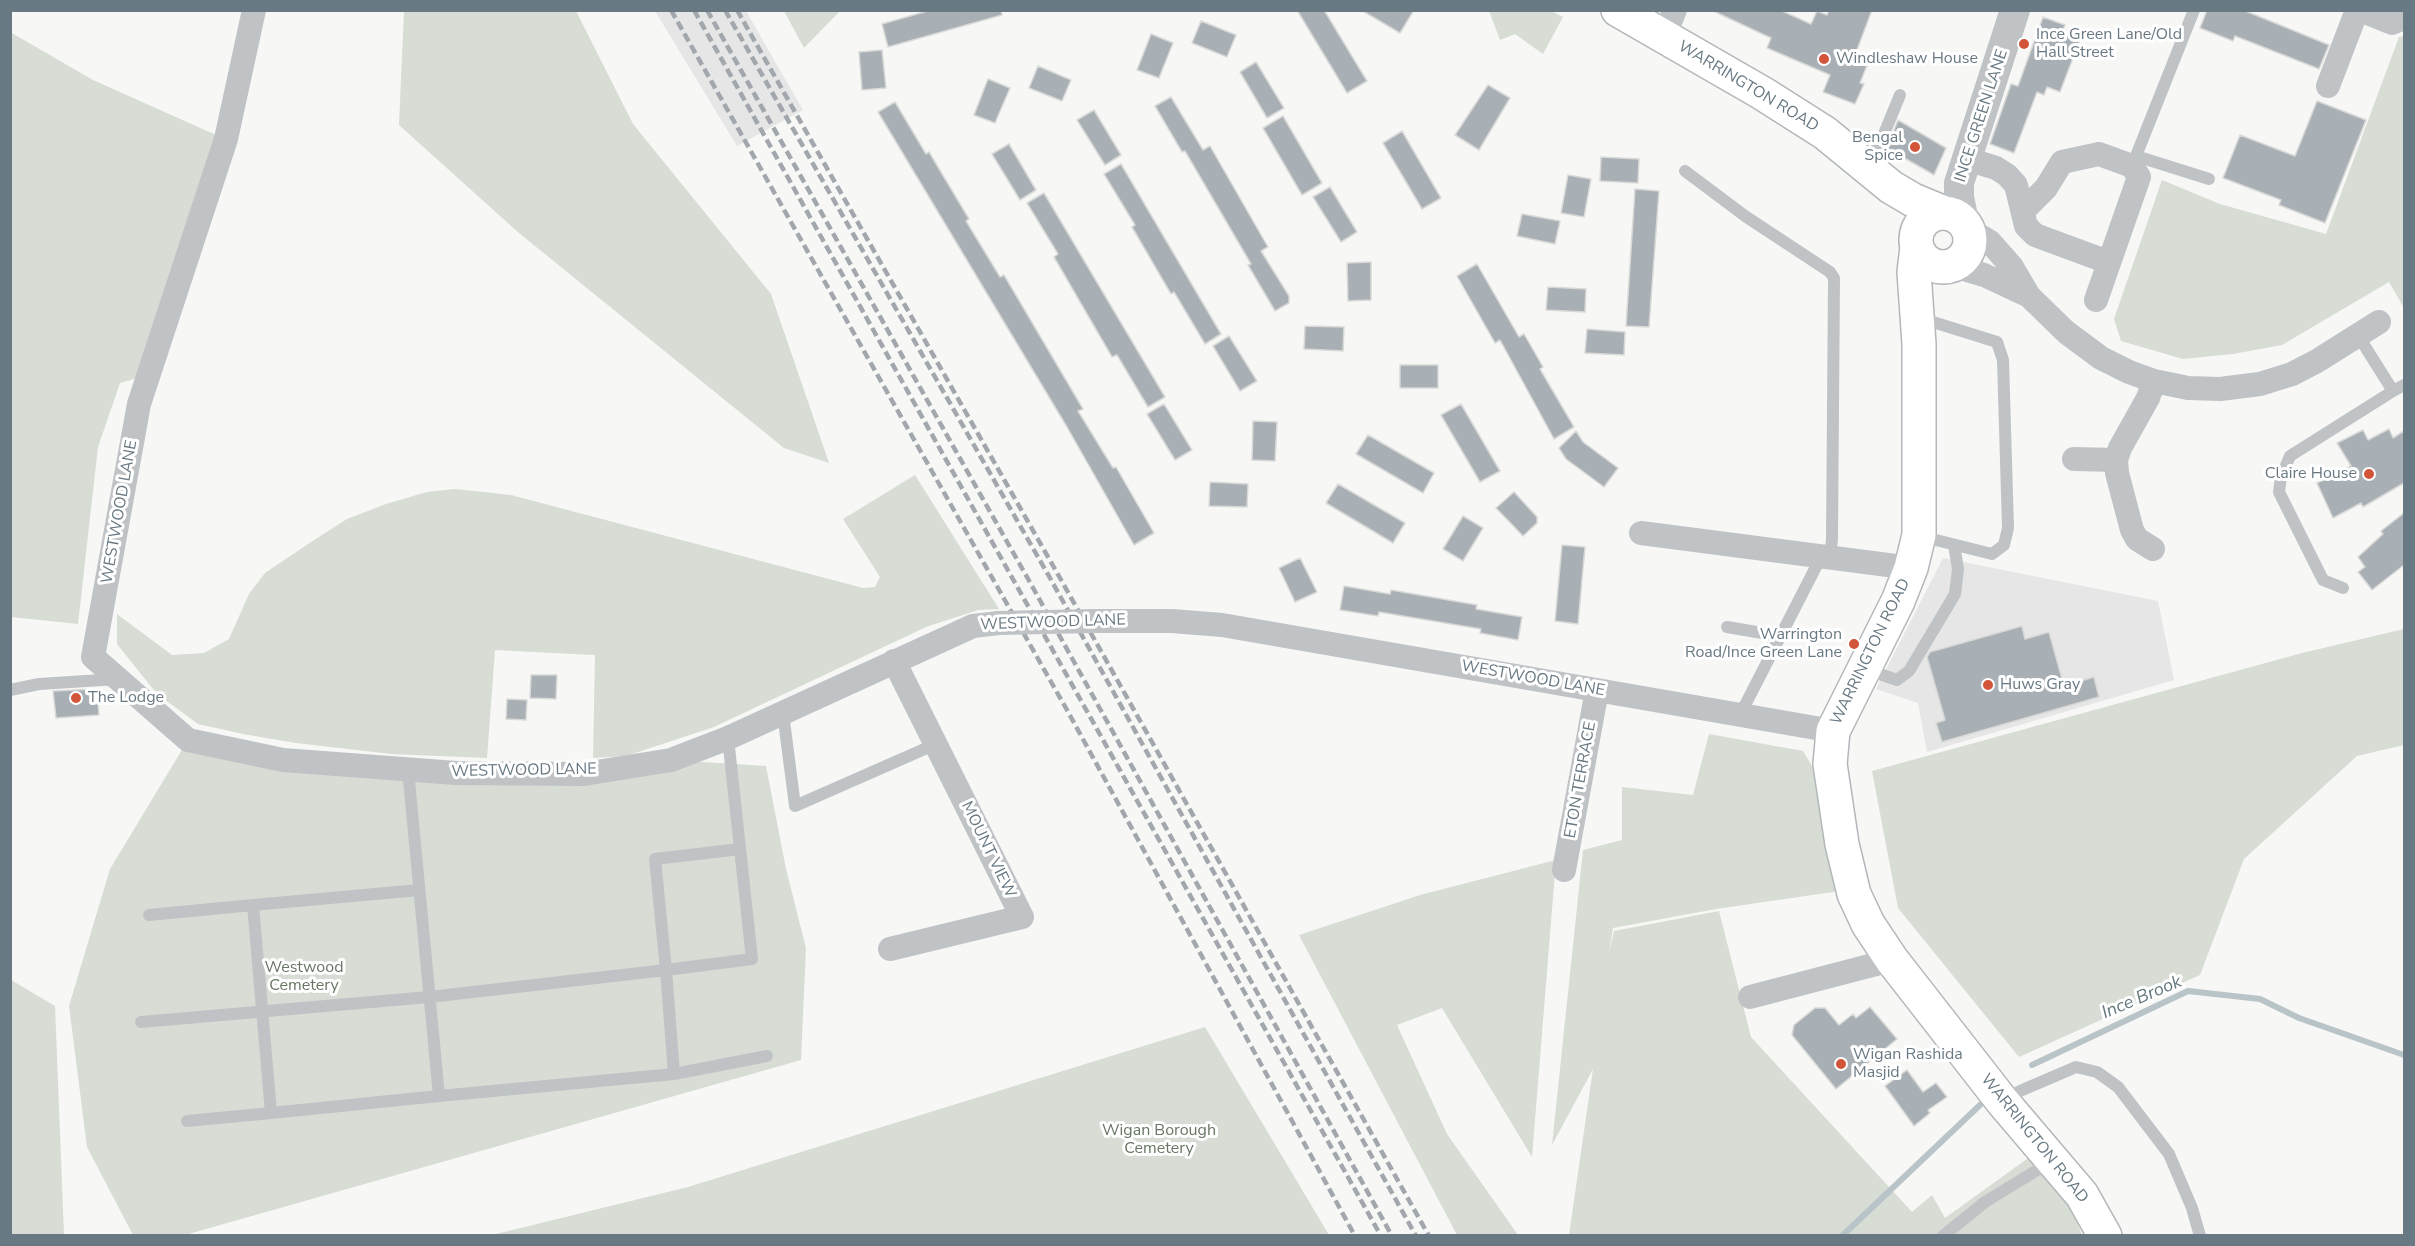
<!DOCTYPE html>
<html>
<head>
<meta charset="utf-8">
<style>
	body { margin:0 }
	#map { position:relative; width:2415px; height:1246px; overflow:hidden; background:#f7f7f5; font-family:"Nunito Sans",sans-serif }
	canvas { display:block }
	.frame { position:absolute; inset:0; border:12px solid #697983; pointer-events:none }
</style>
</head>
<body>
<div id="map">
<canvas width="2415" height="1246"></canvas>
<div class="frame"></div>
</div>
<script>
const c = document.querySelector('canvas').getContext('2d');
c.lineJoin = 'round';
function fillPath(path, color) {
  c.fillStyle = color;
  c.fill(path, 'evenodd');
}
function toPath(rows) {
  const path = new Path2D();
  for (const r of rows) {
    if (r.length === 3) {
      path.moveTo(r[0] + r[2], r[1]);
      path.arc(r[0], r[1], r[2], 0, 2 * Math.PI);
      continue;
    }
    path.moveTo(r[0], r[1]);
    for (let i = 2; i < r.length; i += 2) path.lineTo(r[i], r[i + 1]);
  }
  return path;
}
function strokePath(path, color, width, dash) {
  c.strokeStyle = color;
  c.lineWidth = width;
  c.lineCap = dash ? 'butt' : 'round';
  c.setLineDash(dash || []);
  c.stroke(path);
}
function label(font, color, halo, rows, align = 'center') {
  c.font = font + ' "Nunito Sans",sans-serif';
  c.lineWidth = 6;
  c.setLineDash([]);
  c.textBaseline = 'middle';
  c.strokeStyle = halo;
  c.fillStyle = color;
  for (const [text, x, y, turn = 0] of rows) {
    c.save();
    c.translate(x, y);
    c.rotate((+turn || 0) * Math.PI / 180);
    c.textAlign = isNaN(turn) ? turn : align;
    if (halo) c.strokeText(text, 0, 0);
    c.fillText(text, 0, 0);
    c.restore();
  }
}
fillPath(toPath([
	[655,11,746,11,803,110,737,146],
	[1943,558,2158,601,2174,680,1927,752,1918,703,1876,689]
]), '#e5e6e5');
fillPath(toPath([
	[404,11,576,11,633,124,771,294,829,463,784,448,519,233,399,125],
	[784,11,840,11,804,48],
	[1489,11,1551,11,1563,17,1543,54,1515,34,1500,40],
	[10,32,93,80,216,135,155,333,145,347,144,376,120,383,98,447,78,624,11,617],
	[2404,36,2404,308,2389,282,2282,345,2233,354,2183,359,2121,341,2114,319,2162,180,2220,204,2326,234,2399,37],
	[915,475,999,609,978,610,926,627,714,727,626,756,593,758,595,655,495,650,487,758,391,754,296,743,243,734,198,724,157,694,117,644,117,614,172,655,204,653,229,639,249,594,265,573,311,542,347,519,386,504,427,492,455,489,511,495,863,588,875,587,880,577,843,519],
	[2404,629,2404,745,2357,756,2244,859,2200,975,2019,1057,1898,908,1872,771,2302,653],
	[1709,734,1803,751,1824,786,1840,891,1716,909,1613,928,1609,954,1614,931,1719,911,1751,1037,1912,1212,1932,1195,1945,1218,2031,1156,2073,1211,2082,1235,1569,1235,1593,1069,1552,1145,1583,850,1622,840,1622,787,1693,795],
	[188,740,456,773,671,760,766,766,786,869,806,948,801,1060,185,1235,133,1235,87,1147,69,1006,110,869],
	[1556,860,1532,1157,1442,1008,1397,1025,1447,1134,1518,1235,1457,1235,1299,935,1420,895],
	[11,980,55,1006,64,1235,11,1235],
	[1205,1027,1329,1235,492,1235,688,1187]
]), '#d7dcd4');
strokePath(toPath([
	[2032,1065,2188,991,2260,999,2299,1018,2404,1055],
	[1842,1236,1980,1105]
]), '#b8c4c8', 6);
const building = toPath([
	[931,10,1001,10,1002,15,888,47,882,24,931,10],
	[1297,10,1324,10,1367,81,1347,93,1297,10],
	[1361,10,1414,10,1400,33,1361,10],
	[1711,10,1780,10,1811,24,1817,11,1827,15,1829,10,1872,10,1854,58,1868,63,1860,83,1864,84,1855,104,1823,92,1830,75,1767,48,1771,38,1711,10],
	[2207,10,2243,10,2329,45,2319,69,2235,36,2233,41,2200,28,2207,10],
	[2043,17,2065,25,2063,30,2081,37,2060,92,2047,87,2044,95,2037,92,2014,153,1990,144,2011,84,2018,86,2043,17],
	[1201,21,1236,35,1227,57,1192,43,1201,21],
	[1151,34,1173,43,1159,78,1137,70,1151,34],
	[882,50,886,88,862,90,859,52,882,50],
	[1256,62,1284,108,1267,118,1240,72,1256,62],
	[1038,66,1071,80,1062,101,1029,88,1038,66],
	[988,79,1010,88,995,123,974,115,988,79],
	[1488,85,1510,98,1479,150,1455,135,1488,85],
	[1171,97,1203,150,1210,146,1268,247,1261,251,1289,296,1289,303,1275,311,1248,265,1251,264,1185,151,1182,152,1155,106,1171,97],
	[2317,101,2366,120,2325,223,2279,205,2281,200,2223,178,2240,135,2295,156,2317,101],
	[895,102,926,154,929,152,969,219,966,221,1000,277,1004,275,1083,409,1078,411,1113,468,1116,467,1154,533,1134,545,1067,427,878,112,895,102],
	[1094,110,1121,155,1105,165,1077,120,1094,110],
	[1283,116,1322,183,1302,195,1263,128,1283,116],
	[1898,120,1946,148,1934,175,1887,148,1898,120],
	[1402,131,1441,198,1422,209,1383,143,1402,131],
	[1009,144,1036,190,1020,200,992,154,1009,144],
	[1601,157,1639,159,1638,183,1600,181,1601,157],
	[1121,164,1221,334,1205,344,1174,292,1171,294,1132,227,1135,225,1104,174,1121,164],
	[1568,175,1591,179,1584,217,1561,213,1568,175],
	[1330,187,1357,232,1341,242,1313,197,1330,187],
	[1635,189,1659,191,1649,327,1626,326,1635,189],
	[1044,193,1165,397,1148,407,1117,355,1112,357,1054,257,1058,254,1027,203,1044,193],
	[1522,214,1560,221,1555,244,1517,236,1522,214],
	[1371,262,1371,300,1348,301,1347,263,1371,262],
	[1477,264,1519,337,1524,334,1543,367,1540,369,1574,427,1554,439,1500,340,1495,343,1457,276,1477,264],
	[1548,287,1586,289,1585,312,1546,310,1548,287],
	[1305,326,1344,327,1343,351,1304,349,1305,326],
	[1587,329,1625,332,1624,355,1585,353,1587,329],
	[1229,336,1257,381,1240,391,1213,346,1229,336],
	[1400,365,1438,365,1438,388,1400,388,1400,365],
	[1164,404,1192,450,1175,460,1147,414,1164,404],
	[1461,404,1500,471,1480,482,1441,415,1461,404],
	[1253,421,1277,422,1275,461,1252,460,1253,421],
	[2389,429,2393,438,2404,431,2404,483,2363,507,2361,503,2333,518,2317,483,2351,466,2337,443,2363,430,2368,440,2389,429],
	[1576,431,1583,442,1618,468,1604,487,1566,459,1559,448,1576,431],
	[1368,435,1434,473,1423,493,1356,454,1368,435],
	[1210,482,1248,484,1247,507,1209,506,1210,482],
	[1338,484,1405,523,1393,543,1326,503,1338,484],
	[1514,492,1537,517,1537,523,1523,536,1496,508,1514,492],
	[2404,513,2404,565,2372,590,2358,572,2365,567,2358,557,2383,534,2381,531,2404,513],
	[1463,516,1483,528,1463,561,1443,549,1463,516],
	[1562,545,1585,547,1578,624,1555,621,1562,545],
	[1300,558,1317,592,1295,602,1279,568,1300,558],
	[1344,586,1390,594,1391,590,1477,605,1476,609,1522,617,1518,640,1480,633,1481,629,1379,612,1378,616,1340,610,1344,586],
	[2022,626,2025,639,2049,632,2064,686,2094,677,2099,697,1942,742,1936,723,1945,720,1927,657,1930,652,2022,626],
	[531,675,557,675,556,699,530,698,531,675],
	[97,689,99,715,56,718,53,691,97,689],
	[507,699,527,700,526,720,506,719,507,699],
	[1870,1007,1897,1039,1836,1089,1792,1035,1794,1025,1815,1008,1825,1008,1839,1025,1853,1014,1856,1018,1870,1007],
	[1907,1070,1923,1092,1936,1083,1947,1097,1928,1110,1930,1113,1914,1126,1885,1086,1907,1070]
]);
fillPath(building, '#a9b0b5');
strokePath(building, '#d9d9d7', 1.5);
const primary = toPath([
	[1618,10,1762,93,1825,133,1891,187,1913,200,1942,212],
	[1943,240,27],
	[1917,247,1914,272,1919,344,1919,535,1911,568,1898,601,1833,731,1830,764,1842,844,1854,894,1868,924,1892,960,2002,1101,2082,1195,2105,1236]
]);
strokePath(primary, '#b2b7ba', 36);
strokePath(toPath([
	[2194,10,2136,156,2209,179],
	[1863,164,1879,146,1900,95],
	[1685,171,1745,216,1830,272,1834,278,1832,539,1830,558],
	[1920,318,1997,342,2003,360,2008,528,2004,545,1992,554,1920,536],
	[2393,391,2404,385],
	[2343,588,2323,580,2279,492,2281,477,2290,456,2393,391,2359,337],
	[1727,627,1780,636],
	[1865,669,1897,680,1909,671,1955,594,1958,569,1954,545],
	[10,690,39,684,118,679],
	[783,713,795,806,936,744],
	[1740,715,1821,557],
	[408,770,439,1096,674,1074,666,970,752,959,728,738],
	[419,890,253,905,271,1113,439,1096],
	[149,915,253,905],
	[141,1022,429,997,666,970,655,859,740,849],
	[674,1074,767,1056],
	[2003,1100,2020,1091,2076,1067,2097,1072,2118,1087,2169,1154,2192,1208,2200,1236],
	[187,1121,271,1113],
	[1943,1236,1985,1202,2052,1161]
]), '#bfc3c6', 12);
strokePath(toPath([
	[254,10,226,139,139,404,93,657,188,740,283,760,456,773,584,774,671,760,728,738,973,626,999,623],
	[2360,10,2392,23,2404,18],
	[1664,37,1675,10],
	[2328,86,2357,10],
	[1967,159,1996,168,2007,175,2016,185,2026,226,2035,235,2108,262],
	[2024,210,2046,188,2062,162,2099,154,2132,166,2139,177,2096,300],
	[1969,229,1990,242,2012,267,2029,296,2066,332,2101,358,2129,372,2154,381,2188,388,2220,389,2260,384,2292,374,2317,361,2379,322],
	[1953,266,1984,275,2029,296],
	[2074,459,2116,460],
	[1641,533,1911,568],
	[2153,549,2137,539,2132,530,2117,473,2116,460,2120,448,2148,398,2154,381],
	[1093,621,1172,621,1222,625,1833,731],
	[1564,870,1597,690],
	[890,949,1022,917,894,661],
	[1750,997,1892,960]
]), '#bfc3c6', 24);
strokePath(toPath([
	[1964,222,1959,197,1959,183,2015,10]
]), '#bfc3c6', 30);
strokePath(primary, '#fff', 33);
strokePath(toPath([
	[671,10,1067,710,1355,1236],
	[694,10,1381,1236],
	[707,10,1032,586,1392,1236],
	[725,10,1050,578,1416,1236],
	[737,10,1060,578,1429,1236]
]), '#a1a7ac', 4.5, [9, 4.5]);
strokePath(toPath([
	[999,623,1093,621]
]), '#bfc3c6', 24);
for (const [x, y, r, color] of [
	[2024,44,6,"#d2553a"],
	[1824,59,6,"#d2553a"],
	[1915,147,6,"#d2553a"],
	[2369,474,6,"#d2553a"],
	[1854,644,6,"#d2553a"],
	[1988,685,6,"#d2553a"],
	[76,698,6,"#d2553a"],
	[1841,1064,6,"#d2553a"]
]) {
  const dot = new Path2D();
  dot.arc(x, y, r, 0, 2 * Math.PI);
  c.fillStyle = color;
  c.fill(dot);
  strokePath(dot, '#fff', 2);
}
label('16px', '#697983', '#fff', [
	["Ince Green Lane/Old",2036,35],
	["Hall Street",2036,53],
	["Windleshaw House",1836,59],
	["Bengal",1903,138,"right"],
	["Spice",1903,156,"right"],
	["Claire House",2357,474,"right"],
	["Warrington",1842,635,"right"],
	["Road/Ince Green Lane",1842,653,"right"],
	["Huws Gray",2000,685],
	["The Lodge",88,698],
	["Wigan Rashida",1853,1055],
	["Masjid",1853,1073]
], 'left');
label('16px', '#697983', '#fff', [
	["WARRINGTON ROAD",1748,87,31],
	["INCE GREEN LANE",1982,116,-72],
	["WESTWOOD LANE",120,512,-80],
	["WESTWOOD LANE",1053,623,-2],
	["WARRINGTON ROAD",1871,652,-64],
	["WESTWOOD LANE",1533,679,10],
	["WESTWOOD LANE",524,771,-1],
	["ETON TERRACE",1581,780,-80],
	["MOUNT VIEW",988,850,64],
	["WARRINGTON ROAD",2034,1139,51]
]);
label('16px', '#677663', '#fff', [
	["Westwood",304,968],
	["Cemetery",304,986],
	["Wigan Borough",1159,1131],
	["Cemetery",1159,1149]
]);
label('italic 18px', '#65797f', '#fff', [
	["Ince Brook",2142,998,-23]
]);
</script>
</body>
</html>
